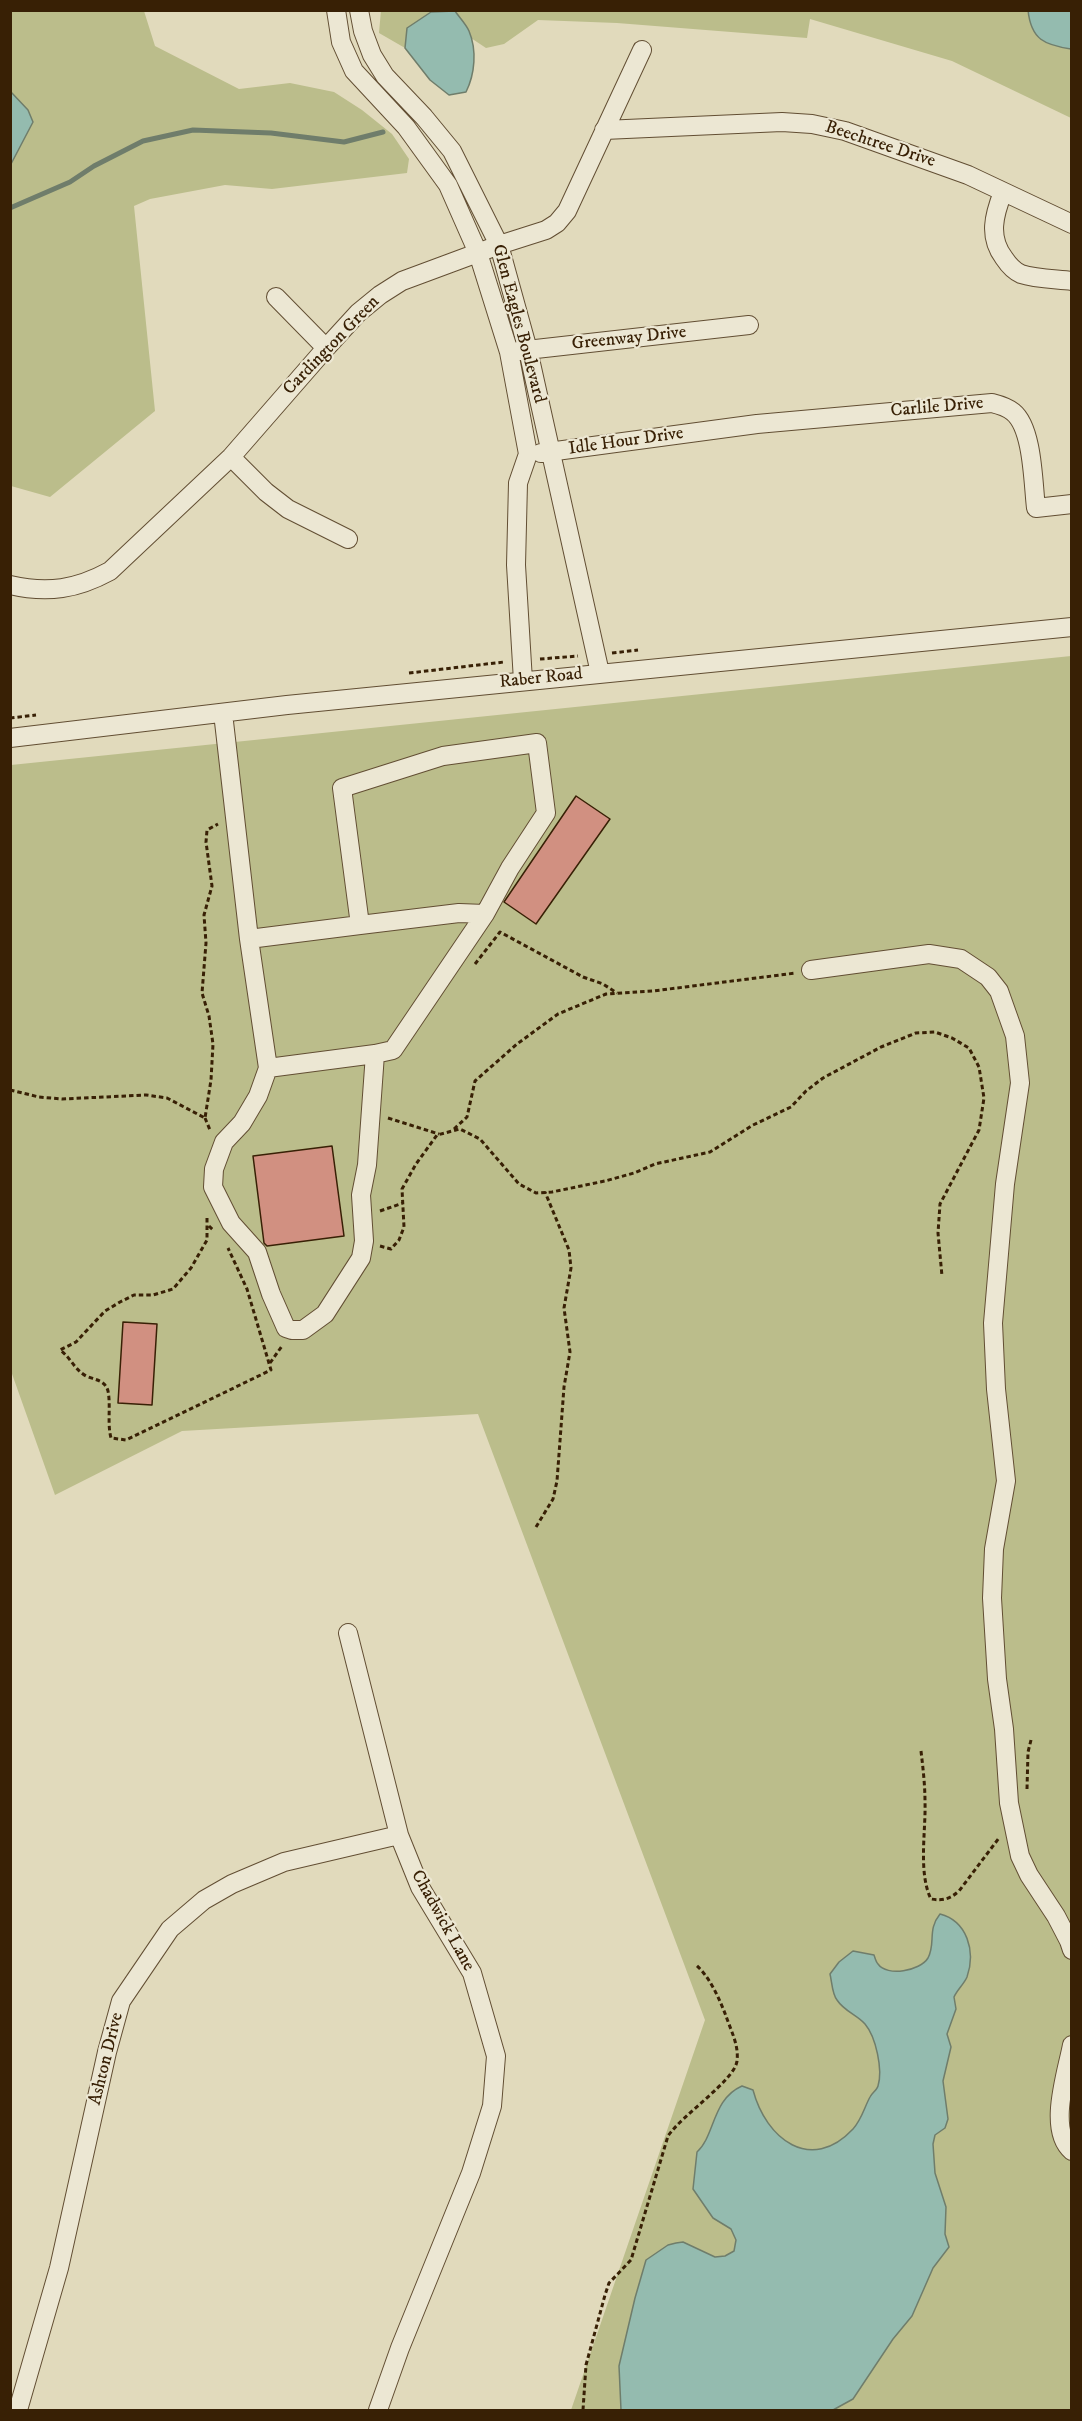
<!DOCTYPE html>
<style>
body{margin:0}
#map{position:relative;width:1082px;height:2421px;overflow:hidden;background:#e1dabc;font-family:"IM FELL DW Pica",serif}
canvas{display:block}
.frame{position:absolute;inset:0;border:12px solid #382005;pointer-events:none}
</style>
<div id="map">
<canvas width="1082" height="2421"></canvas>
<div class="frame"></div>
</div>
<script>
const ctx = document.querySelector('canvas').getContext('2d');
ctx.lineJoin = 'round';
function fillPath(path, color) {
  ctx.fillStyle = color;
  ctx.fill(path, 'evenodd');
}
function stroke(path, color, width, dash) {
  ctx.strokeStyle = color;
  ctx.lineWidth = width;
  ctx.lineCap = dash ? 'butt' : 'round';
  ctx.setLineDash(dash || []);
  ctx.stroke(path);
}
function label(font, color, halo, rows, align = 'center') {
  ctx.font = font + ' "IM FELL DW Pica",serif';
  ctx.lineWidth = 4.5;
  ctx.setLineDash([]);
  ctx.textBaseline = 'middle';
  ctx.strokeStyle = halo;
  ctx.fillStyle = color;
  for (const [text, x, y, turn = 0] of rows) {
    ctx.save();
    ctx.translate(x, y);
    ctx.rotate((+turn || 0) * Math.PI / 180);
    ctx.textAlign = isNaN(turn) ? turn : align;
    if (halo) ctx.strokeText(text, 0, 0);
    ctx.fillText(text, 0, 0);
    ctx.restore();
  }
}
fillPath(new Path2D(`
 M381,10L1071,11V118L952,61L810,19L807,38L617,23L538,20L504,44L486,48L471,38L469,31L407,28L405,48L379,33Z
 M10,11H144L155,46L239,89L290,83L334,92L362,110L392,134L409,159L407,173L272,189L225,185L150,199L134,206L155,411L50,497L11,486Z
 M1071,656V2410H571L705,2020L478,1414L182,1431L55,1495L11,1371V765Z`), '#bbbd8b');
const water = new Path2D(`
 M1028,10L1071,11V49C1045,45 1031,40 1028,10Z
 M455,11C459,17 466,24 469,31C477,50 475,74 466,92L449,95L430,80L405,48L407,28L431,12Z
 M11,92L28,110L33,122L11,164Z
 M940,1914C967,1921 976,1951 967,1977C964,1984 957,1990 954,1997L956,2009L947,2034L951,2047L943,2081L948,2119L945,2128L935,2135L933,2144L935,2173L946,2207L945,2234L949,2247L933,2268L912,2316L893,2339L853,2399L833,2410H621L619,2366L635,2298L646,2260L668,2245L676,2243L683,2242L715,2257L725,2256L734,2251L736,2240L731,2229L713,2218L693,2189L697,2152C715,2136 712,2099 742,2086L753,2090C766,2139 811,2174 853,2129C862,2119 864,2108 870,2097C872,2093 877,2090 878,2086C883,2070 876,2037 865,2024C857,2015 844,2011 837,2000C832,1994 832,1982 830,1974L839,1962L853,1951L874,1955C875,1958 876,1962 878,1964C887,1977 920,1971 928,1958C936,1943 927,1930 940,1914Z`);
fillPath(water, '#94bbaf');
stroke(water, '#6f7d6b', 1.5);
stroke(new Path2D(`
 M10,208L70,182L94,166L143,141L193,130L271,133L344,142L383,132`), '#6f7d6b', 5);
const building = new Path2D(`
 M576,796L610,819L536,924L504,902Z
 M332,1146L344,1236L267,1246L264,1243L253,1156Z
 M123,1322L157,1324L152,1405L118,1403Z`);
fillPath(building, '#d19081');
stroke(building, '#382005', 1.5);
const minor = new Path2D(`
 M336,10L341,42L354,71L406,127L448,185L478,253L509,352L528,454L518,483L516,565L523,681
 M359,10L363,31L372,55L385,76L424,117L452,151L499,245L528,350L600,673
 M604,130L782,122L812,124L845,131L968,175L1072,224
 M1003,192C994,215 988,237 1004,258C1008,264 1014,271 1021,274C1036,279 1056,279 1072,281
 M276,297L326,348
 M518,351L749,325
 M541,453L757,424L992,403C1000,405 1007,407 1013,412C1033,428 1033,483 1036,508L1072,504
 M231,457L266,492L288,509L348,539
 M10,585C48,594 77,589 110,571L231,457L326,348L358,313L380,295L402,281L499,245L546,230L557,223L567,211L642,50
 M223,713L249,939L268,1068L375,1054L393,1050L485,914L510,868L546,813L537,743L443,756L342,788L360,925L249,939
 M10,738L287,705L1072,627
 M360,925L459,913L485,914
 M811,970L929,954L961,959L988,977L999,991L1015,1036L1020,1083L1005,1184L993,1323L996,1389L1006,1481L994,1549L992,1598L997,1679L1004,1729L1009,1803L1020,1856L1029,1875L1056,1916L1069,1941L1072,1950
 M268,1068L258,1096L242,1123L224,1142L214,1169L213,1187L231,1223L257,1252L271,1294L286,1328L292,1330H303L325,1314L361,1258L364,1241L361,1195L367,1165L375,1054
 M348,1633L399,1835L420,1887L472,1973L496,2056L492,2106L471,2173L400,2348L378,2410
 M1072,2045C1067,2072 1047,2130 1072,2151
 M18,2410L59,2268L107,2052L121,2001L170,1929L204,1900L232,1884L284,1862L399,1835`);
stroke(minor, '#624e33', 20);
stroke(new Path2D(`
 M612,653L638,650
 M540,659L578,656
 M409,673L504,662
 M10,718L36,715
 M475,964L500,932L583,977L603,984L617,993
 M10,1090L39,1097L62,1099L146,1095L167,1098L205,1118L211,1080L213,1044L209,1016L202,993L206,943L204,915L212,886L206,842L207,830L218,824
 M205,1118L210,1130
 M388,1118L439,1134
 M454,1129L467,1117L475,1081L517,1044L558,1014L606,994L653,991L796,973
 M380,1211L403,1203
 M207,1218V1240L191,1268L173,1289L153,1295H134L120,1302L105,1311L76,1342L60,1350C71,1358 74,1369 86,1376C95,1380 105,1380 108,1391C111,1406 107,1423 111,1438L126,1440L271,1370L247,1289L228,1248
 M209,1226L214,1231
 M380,1246L391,1249L399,1240L404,1227L402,1189L416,1164L437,1135L460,1129L480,1139L519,1184L536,1193L552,1192L605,1181L634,1173L655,1164L710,1152L753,1125L791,1107L806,1091L823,1078L881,1047L916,1033L935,1032L952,1038L969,1048L979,1067L984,1098L979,1130L940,1204L938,1233L942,1276
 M270,1363L282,1346
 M536,1527L553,1499L557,1481L564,1387L570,1352L564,1308L571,1268L569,1250L545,1192
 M921,1751C923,1768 925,1785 925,1802C926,1830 918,1873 931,1899C943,1901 950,1899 959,1891L999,1838
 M1027,1789L1028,1752L1031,1740
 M583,2410L586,2365L605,2295L609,2283L631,2260L668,2136C682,2115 735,2080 737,2061C739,2045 731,2031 726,2016C719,1998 710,1977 695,1964`), '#382005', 3, [4.5, 3]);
stroke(minor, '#ece7d3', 18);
label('18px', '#382005', '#ece7d3', [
 ["Beechtree Drive",880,145,18],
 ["Glen Eagles Boulevard",518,324,75],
 ["Greenway Drive",629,339,-6],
 ["Cardington Green",332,346,-46],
 ["Carlile Drive",937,408,-5],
 ["Idle Hour Drive",626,442,-8],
 ["Raber Road",541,679,-6],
 ["Chadwick Lane",442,1921,61],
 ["Ashton Drive",107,2059,-76]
]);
</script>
